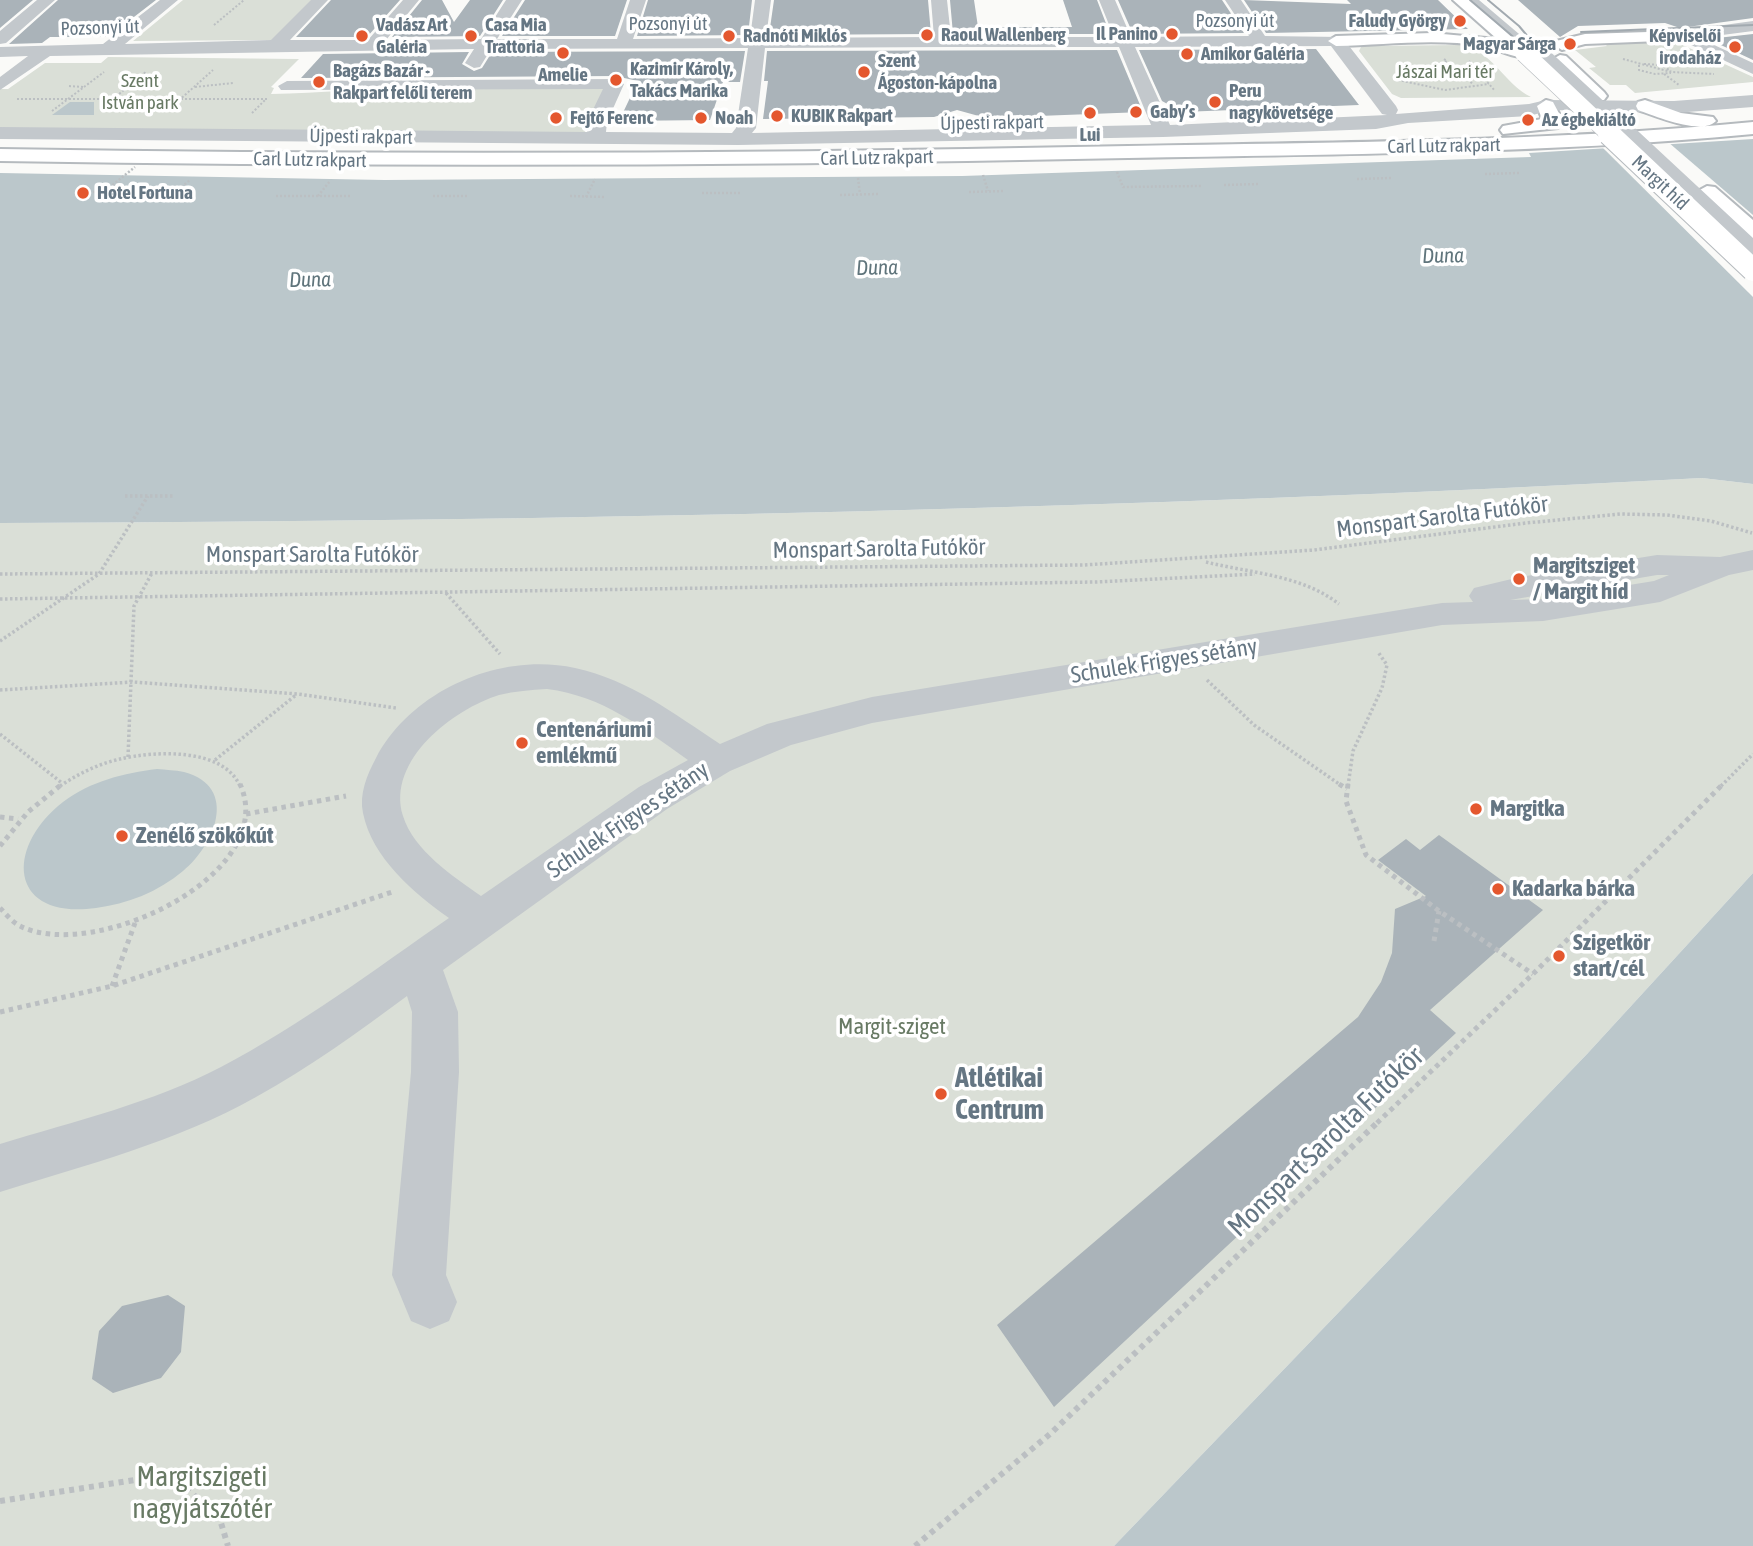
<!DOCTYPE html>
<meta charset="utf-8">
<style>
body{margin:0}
canvas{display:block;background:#fafaf8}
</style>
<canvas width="1753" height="1546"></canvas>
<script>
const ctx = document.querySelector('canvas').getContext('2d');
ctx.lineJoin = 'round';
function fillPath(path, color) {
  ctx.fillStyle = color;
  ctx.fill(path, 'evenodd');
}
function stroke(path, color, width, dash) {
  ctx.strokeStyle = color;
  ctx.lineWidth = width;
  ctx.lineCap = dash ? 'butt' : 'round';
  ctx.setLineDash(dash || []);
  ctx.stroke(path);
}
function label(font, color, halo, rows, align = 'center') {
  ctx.font = font + ' "Asap Condensed",sans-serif';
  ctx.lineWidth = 7;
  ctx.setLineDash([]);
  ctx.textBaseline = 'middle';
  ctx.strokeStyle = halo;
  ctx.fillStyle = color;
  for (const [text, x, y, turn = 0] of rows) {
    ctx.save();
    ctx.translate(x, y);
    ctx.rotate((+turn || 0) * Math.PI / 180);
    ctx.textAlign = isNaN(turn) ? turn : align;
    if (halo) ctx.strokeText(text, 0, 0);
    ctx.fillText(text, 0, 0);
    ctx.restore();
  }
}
fillPath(new Path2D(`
 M183,0H314L275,40L133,41Z
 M1674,41L1753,77V82L1635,93L1626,85H1610L1589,68L1596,67L1575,50L1607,46L1604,43Z
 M1460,45C1493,50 1503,83 1531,97L1401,98L1392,94L1359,51L1361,47L1369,46Z
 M108,57L299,59L271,87L274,88L271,94C320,93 368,88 417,88L422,92L479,88L607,89L589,128L582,134L0,130V89H8L45,63H101Z
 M1702,478L1753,484V873L1587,1054L1114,1546H0V523C568,521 1135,509 1702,478Z`), '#dadfd7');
fillPath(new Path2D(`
 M70,102H94V115H52Z
 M1753,139V484L1702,478C1135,509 568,521 0,523V173L385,180L962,176L1531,157L1529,153Z
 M157,769C166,770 175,770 184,772C240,787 214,846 183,871C158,892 127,904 96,908C9,920 4,848 63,802C91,781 124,773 157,769Z
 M1753,873V1546H1114L1587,1054Z`), '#bbc7cb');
fillPath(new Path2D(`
 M1668,142L1753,215V297L1601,146Z`), '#fafaf8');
fillPath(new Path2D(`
 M0,0H33L0,28Z
 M58,0H156L108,37H50L42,43L9,44Z
 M331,0H400L367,37H296Z
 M422,0H442L454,22L470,0H503L480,36L392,37Z
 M525,0H627L615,36H502Z
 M648,0H752L748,35L637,36Z
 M774,0H928L931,34L769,35Z
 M950,0H974L978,27H1072L1063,0H1097L1110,34H953Z
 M1118,0H1222L1244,33L1133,34Z
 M1244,0L1351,4L1347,0H1438L1468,29L1266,33Z
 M1518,0H1753V18L1680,28L1665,23L1578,26L1560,37Z
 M1753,34V60L1708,39Z
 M1316,49L1359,105L1182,112L1162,101L1139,50Z
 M1117,50L1143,112L986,118L957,110L934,117L763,119L768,81H764L767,51Z
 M745,51L740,82H723L710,120L619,121L638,81L615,76L301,78L323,54L469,52L462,64L474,71L482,68L492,52Z
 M1439,835L1543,910L1430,1010L1456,1033L1054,1407L997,1325L1358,1017L1381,982L1392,953L1395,909L1426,896L1378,860L1406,839L1420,850Z
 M168,1295L185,1306L181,1352L161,1378L113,1393L92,1379L99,1331L122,1306Z`), '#aab3b9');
const major = new Path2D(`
 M1453,0H1470L1523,47L1533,53L1530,57C1516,60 1497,49 1483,46C1435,38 1384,45 1336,46L1328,41L1336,36L1432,33L1497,39Z
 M1680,31L1686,32V40L1585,44L1562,50L1554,45L1556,41L1585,34Z
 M1560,55L1566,56L1604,92L1607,96L1604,100H1592L1554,64L1551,60Z
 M1546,100L1553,102L1562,119L1558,128L1503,134L1500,130L1503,126L1542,119L1537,106Z
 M1645,100L1681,113L1713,117L1716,121C1702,136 1655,116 1638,110L1636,106L1638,102Z
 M1753,122V134C1545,154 1336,154 1128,158C752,166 376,167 0,161V149C376,155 752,154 1128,146C1336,142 1545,142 1753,122Z
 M1707,186L1715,187L1753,220V239L1745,237L1699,197L1696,192Z`);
stroke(major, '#b5babe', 4);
stroke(new Path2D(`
 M214,25L244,0
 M1444,59L1447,61L1440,65L1441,68L1461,74L1473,84
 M1623,59L1671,72L1714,74
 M1469,61L1495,91
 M1644,64L1661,65L1671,71
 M1639,65V70L1655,74L1671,73
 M1462,73L1494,67
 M1664,74L1679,85
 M1398,80L1445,90L1489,84
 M69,86L83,87
 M195,87L233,83
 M17,99H267
 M113,99L147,71
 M52,111L104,72
 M167,111L213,70
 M252,113L266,99`), '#bbbfc2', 2, [2, 2]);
stroke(new Path2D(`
 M1117,172L1123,187L1201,186
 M1485,174L1519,173
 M983,175L988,191
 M858,178L860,194
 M1357,179L1391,178
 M1224,185L1259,184
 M77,192H132
 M969,192L1005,191
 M702,193H740
 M840,195L878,194
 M276,196H352
 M318,196L330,181
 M433,196H467
 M570,196L605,197
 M169,197L190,180
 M586,197L595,179`), '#bbbfc2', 2.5, [2, 2]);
stroke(new Path2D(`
 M125,496H174
 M1206,562C1250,573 1302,575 1339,604
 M0,574L1084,565L1314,550L1526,523L1621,514L1667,515L1711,521L1752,533
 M446,593L500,654
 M0,599L1095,582L1255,574
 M0,641L99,574L148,496
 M1207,680L1254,725L1342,786
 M0,690L133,682L298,694L396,708
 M0,734L62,783
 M128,757L134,606L152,573
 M215,760L296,695
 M60,786C78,774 98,764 120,759C154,751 223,747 240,786
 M1348,786L1353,751L1382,688L1387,665L1378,652
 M1721,786L1753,754`), '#bbbfc2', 3.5, [2.5, 2.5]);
stroke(new Path2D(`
 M1339,784L1347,789
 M1348,784L1346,801L1366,855L1439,911L1533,974
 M246,814L346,796
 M0,817L18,819
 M0,846L28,812L62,784
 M0,908C6,914 12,922 20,926C93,963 281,875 240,784
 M1434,941L1439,911
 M112,986L135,923
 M0,1012L112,986L392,892
 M1377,1123L1533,974L1723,784`), '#bbbfc2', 5, [4.5, 4.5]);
stroke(new Path2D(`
 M0,1501L154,1477L188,1489L221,1523L228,1546
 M915,1546L1050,1434L1379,1121`), '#bbbfc2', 6, [5, 5]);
fillPath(new Path2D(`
 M37,0H55L6,43L0,44V31Z
 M160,0H178L125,44L271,40L311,0H328L290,40H368L403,0H419L386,40L481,39L506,0H522L497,39H617L630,0H646L633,39L750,38L755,0H771L766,38L934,37L931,0H947L951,37H1114L1099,0H1115L1131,37L1249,36L1225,0H1241L1265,36L1342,37L1396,106L1398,110L1396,114L1529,104L1546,100L1674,101L1753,95V107L1674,113L1551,110L1529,116L1408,123L1376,129L1163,137L738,145L0,139V127L587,132V122L603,89L281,90L278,86L287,81L615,79L624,84L607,122L606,132L732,133L736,128L748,48L491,49L480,67L474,68L465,63L474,49L50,56L0,90V77L28,56L0,57V47L103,44ZM1331,46L1382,114L1387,115L1170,125L1135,47ZM949,47H1119L1151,125L752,133L756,128L765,48Z
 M1462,0H1479L1532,45L1530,49H1518Z
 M1753,21V31L1699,38L1753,63V74L1672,36L1680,31Z
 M1753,550V570L1729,575L1660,602L1543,621L1442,625L872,723L791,745L730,771L667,809L443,970L458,1012L459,1072L446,1275L457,1302L449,1321L430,1329L411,1321L392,1275L411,1072L412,1012L407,996C358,1032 309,1068 256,1097C176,1142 86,1165 0,1192V1144C75,1121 152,1103 221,1067C301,1025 374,970 449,918C414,893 372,858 363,813C359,794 367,775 376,758C412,690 500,652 575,668C631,680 674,714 720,744L767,724L872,697L1442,603L1473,602L1469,596L1474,588L1520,577L1657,555L1720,557ZM1657,575H1669L1654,581L1543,599L1510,600ZM547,689C603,696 643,728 688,760L639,787L481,896C453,876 414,851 403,816C386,760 454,709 499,695C515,691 531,690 547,689Z`), '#c3c8cc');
fillPath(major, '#fff');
stroke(new Path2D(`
 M1470,0L1544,63L1753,260
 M1488,0L1519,26L1540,51
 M1581,32L1753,25`), '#a2aab0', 2);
const majorBridgeFar1 = new Path2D(`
 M1524,53L1611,135`);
const majorBridge = new Path2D(`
 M1609,134L1753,270`);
stroke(majorBridgeFar1, '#b5babe', 19, []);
stroke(majorBridge, '#b5babe', 24, []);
stroke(new Path2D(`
 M1481,46L1501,51`), '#bbbfc2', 2, [2, 2]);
stroke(new Path2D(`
 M100,195L135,167`), '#bbbfc2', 2.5, [2, 2]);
stroke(new Path2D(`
 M1524,45L1546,60L1627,135`), '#c3c8cc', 18);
stroke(new Path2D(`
 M1625,134L1753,253`), '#c3c8cc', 22);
stroke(majorBridgeFar1, '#fff', 18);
stroke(majorBridge, '#fff', 22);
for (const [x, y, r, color] of [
 [1460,21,7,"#e4572e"],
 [1172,34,7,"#e4572e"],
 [927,35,7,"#e4572e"],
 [362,36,7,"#e4572e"],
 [471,36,7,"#e4572e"],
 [729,36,7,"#e4572e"],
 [1570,44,7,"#e4572e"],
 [1735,47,7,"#e4572e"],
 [563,53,7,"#e4572e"],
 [1187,54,7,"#e4572e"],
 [864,72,7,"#e4572e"],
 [616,80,7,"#e4572e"],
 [319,82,7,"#e4572e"],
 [1215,102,7,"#e4572e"],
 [1136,112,7,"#e4572e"],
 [1090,113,7,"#e4572e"],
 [777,116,7,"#e4572e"],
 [556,118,7,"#e4572e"],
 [701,118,7,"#e4572e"],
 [1528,120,7,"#e4572e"],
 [83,193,7,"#e4572e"],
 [1519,579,7,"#e4572e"],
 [522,743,7,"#e4572e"],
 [1476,809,7,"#e4572e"],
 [122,836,7,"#e4572e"],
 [1498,889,7,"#e4572e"],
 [1559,956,7,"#e4572e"],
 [941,1094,7,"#e4572e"]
]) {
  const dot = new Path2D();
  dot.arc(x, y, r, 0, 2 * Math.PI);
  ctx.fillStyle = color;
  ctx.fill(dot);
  stroke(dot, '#fff', 2.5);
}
label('19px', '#657683', '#fff', [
 ["Pozsonyi út",1235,21],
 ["Pozsonyi út",668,24],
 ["Pozsonyi út",100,28,-2],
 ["Újpesti rakpart",992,123,-1],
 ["Újpesti rakpart",361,137,1],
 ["Carl Lutz rakpart",1444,146,-1],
 ["Carl Lutz rakpart",877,158,-1],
 ["Carl Lutz rakpart",310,160,1],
 ["Margit híd",1660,183,43]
]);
label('bold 19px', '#657683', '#fff', [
 ["Faludy György",1446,21,"right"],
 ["Vadász Art",376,25],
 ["Galéria",376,47],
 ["Casa Mia",485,25],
 ["Trattoria",485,47],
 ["Il Panino",1158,34,"right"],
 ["Raoul Wallenberg",941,35],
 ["Radnóti Miklós",743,36],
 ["Képviselői",1721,36,"right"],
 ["irodaház",1721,58,"right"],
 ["Magyar Sárga",1556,44,"right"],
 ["Amikor Galéria",1201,54],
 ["Szent",878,61],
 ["Ágoston-kápolna",878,83],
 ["Kazimir Károly,",630,69],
 ["Takács Marika",630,91],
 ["Bagázs Bazár -",333,71],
 ["Rakpart felőli terem",333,93],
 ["Amelie",563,75,"center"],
 ["Peru",1229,91],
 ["nagykövetsége",1229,113],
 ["Gaby’s",1150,112],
 ["KUBIK Rakpart",791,116],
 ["Fejtő Ferenc",570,118],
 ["Noah",715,118],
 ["Az égbekiáltó",1542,120],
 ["Lui",1090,135,"center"],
 ["Hotel Fortuna",97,193]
], 'left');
label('19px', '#687a64', '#fff', [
 ["Jászai Mari tér",1445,72],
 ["Szent",140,81],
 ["István park",140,103]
]);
label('italic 21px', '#60757c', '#fff', [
 ["Duna",1443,256,-1],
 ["Duna",877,268,-1],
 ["Duna",310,280,-1]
]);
label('23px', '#657683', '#fff', [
 ["Monspart Sarolta Futókör",1442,517,-7],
 ["Monspart Sarolta Futókör",879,549,-1],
 ["Monspart Sarolta Futókör",312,555],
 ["Schulek Frigyes sétány",1164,661,-9],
 ["Schulek Frigyes sétány",628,820,-34]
]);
label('bold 23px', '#657683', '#fff', [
 ["Margitsziget",1533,566],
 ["/ Margit híd",1533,592],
 ["Centenáriumi",536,730],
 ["emlékmű",536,756],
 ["Margitka",1490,809],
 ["Zenélő szökőkút",136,836],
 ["Kadarka bárka",1512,889],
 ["Szigetkör",1573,943],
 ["start/cél",1573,969]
], 'left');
label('23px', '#687a64', '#fff', [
 ["Margit-sziget",892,1027]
]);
label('bold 28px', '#657683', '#fff', [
 ["Atlétikai",955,1078],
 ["Centrum",955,1110]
], 'left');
label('28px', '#657683', '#fff', [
 ["Monspart Sarolta Futókör",1326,1142,-44]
]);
label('28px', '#687a64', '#fff', [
 ["Margitszigeti",202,1477],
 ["nagyjátszótér",202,1509]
]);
</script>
